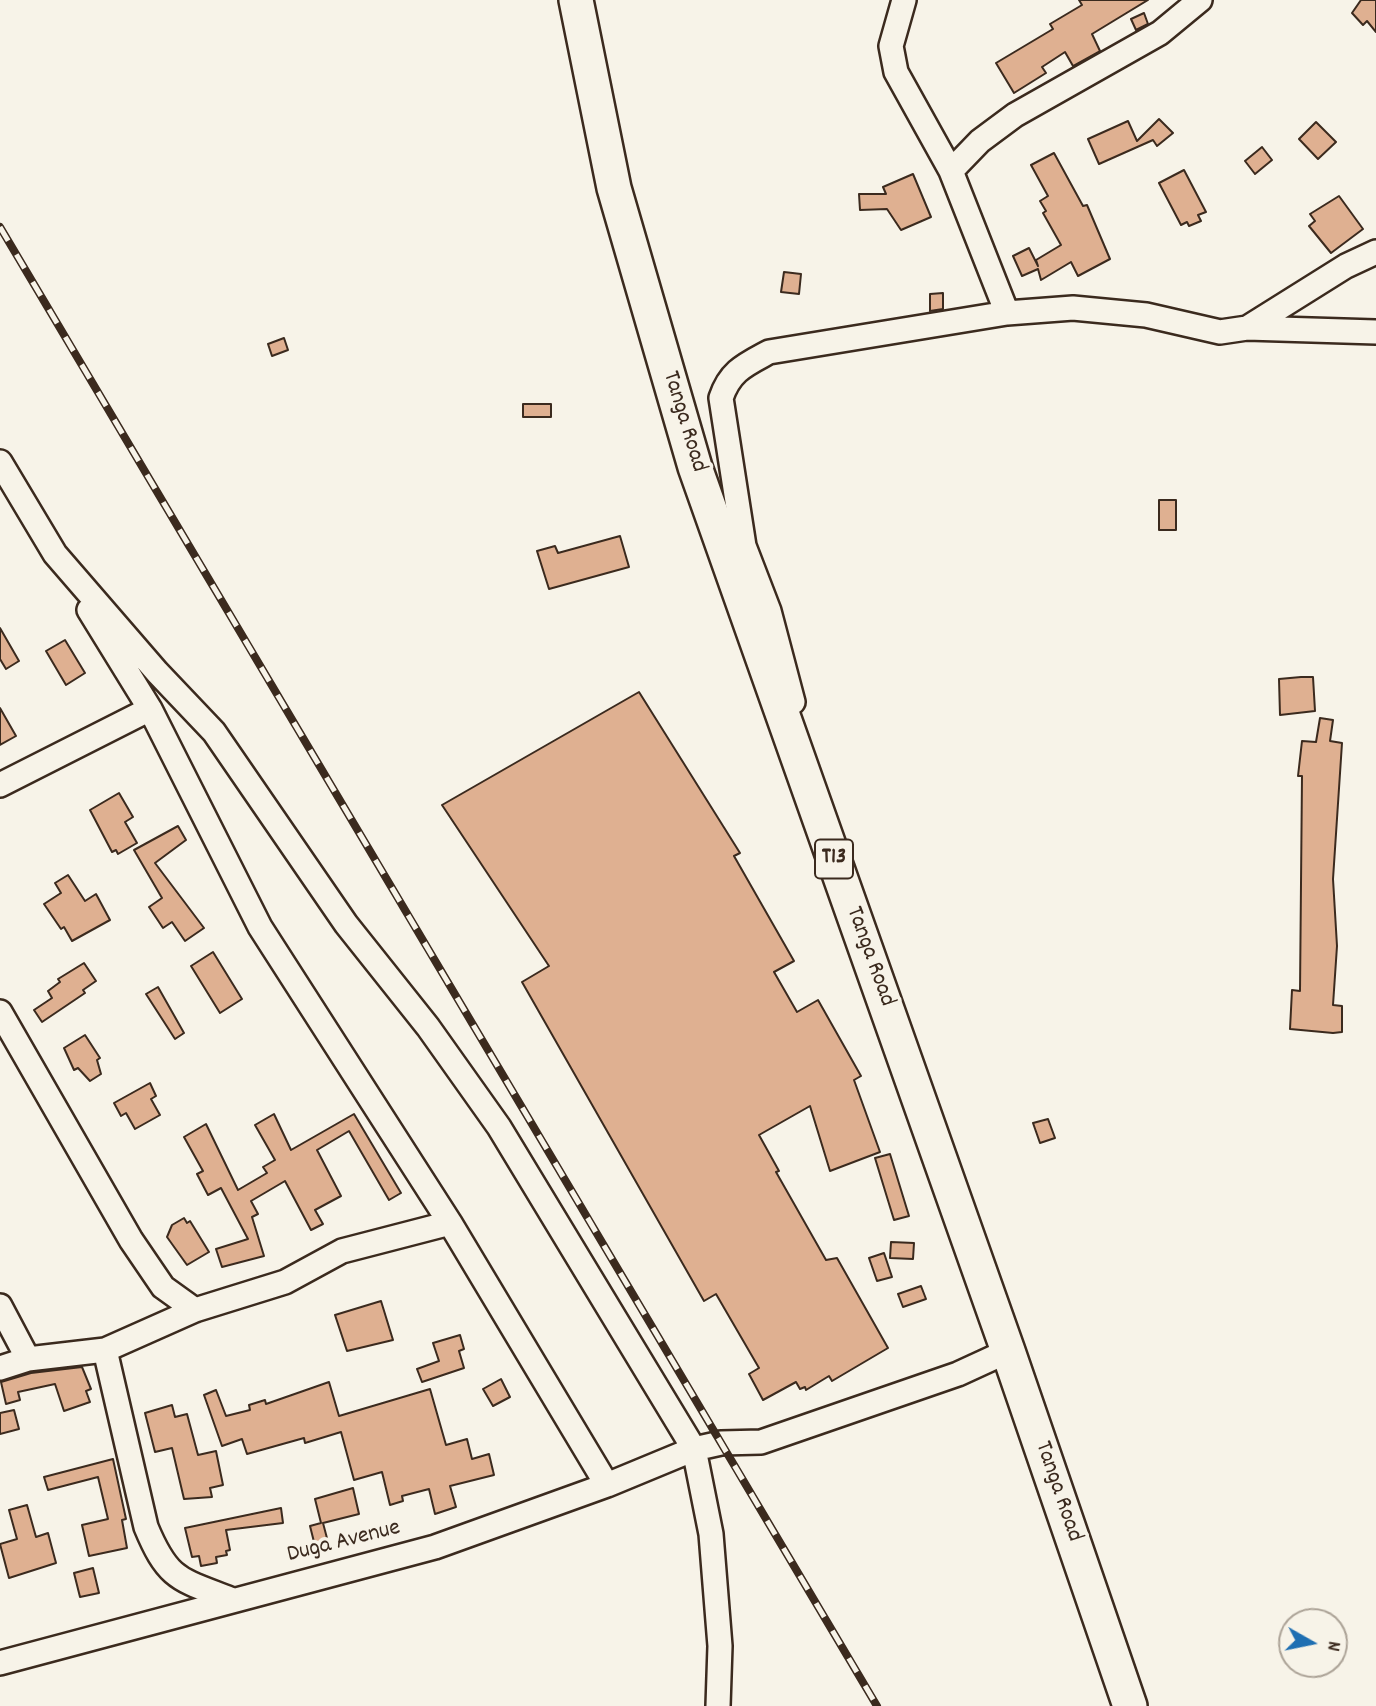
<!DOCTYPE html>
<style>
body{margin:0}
#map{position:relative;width:1376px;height:1706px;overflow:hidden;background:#f7f3e8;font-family:Dekko,sans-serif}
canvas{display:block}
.north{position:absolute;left:1278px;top:1608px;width:70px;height:70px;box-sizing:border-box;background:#f7f3e8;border:2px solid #aca397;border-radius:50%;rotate:99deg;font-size:19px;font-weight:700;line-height:28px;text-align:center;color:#3b2a1e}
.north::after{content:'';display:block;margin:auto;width:24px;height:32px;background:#1f6fb2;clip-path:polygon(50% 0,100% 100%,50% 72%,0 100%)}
</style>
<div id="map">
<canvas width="1376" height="1706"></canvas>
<div class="north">N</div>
</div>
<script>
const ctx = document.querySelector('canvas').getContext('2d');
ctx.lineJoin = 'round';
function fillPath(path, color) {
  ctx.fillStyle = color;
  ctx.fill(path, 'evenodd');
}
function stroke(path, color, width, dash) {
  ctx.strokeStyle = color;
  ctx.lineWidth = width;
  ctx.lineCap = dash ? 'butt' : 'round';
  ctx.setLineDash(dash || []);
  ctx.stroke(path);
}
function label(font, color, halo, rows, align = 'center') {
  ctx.font = font + ' Dekko,sans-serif';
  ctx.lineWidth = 7;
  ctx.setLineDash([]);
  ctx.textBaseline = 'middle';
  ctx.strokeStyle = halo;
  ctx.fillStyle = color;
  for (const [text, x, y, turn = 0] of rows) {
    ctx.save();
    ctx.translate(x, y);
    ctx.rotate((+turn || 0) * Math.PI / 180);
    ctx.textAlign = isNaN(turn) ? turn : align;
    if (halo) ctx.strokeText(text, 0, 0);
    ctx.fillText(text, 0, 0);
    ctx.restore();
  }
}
const building = new Path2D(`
 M1079,0H1148L1092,34L1100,51L1073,66L1065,52L1042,67L1046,73L1014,93L996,63L1053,29L1050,24L1082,5Z
 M1361,0H1376V32L1367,21L1363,25L1352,13Z
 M1144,13L1148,24L1136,30L1131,19Z
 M1159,119L1173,133L1157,146L1153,140L1099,164L1088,139L1128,121L1137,141Z
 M1316,122L1336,142L1318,159L1299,139Z
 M1262,147L1272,160L1255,174L1245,161Z
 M1054,153L1083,206L1087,205L1110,259L1078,276L1071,262L1041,280L1038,269L1022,276L1013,256L1029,248L1038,266L1036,260L1061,245L1043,213L1046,211L1040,201L1048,196L1031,165Z
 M1184,170L1206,212L1198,215L1201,221L1189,226L1187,222L1181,225L1159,183Z
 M913,174L931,217L901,230L887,209L860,210L859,194H886L883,187Z
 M1339,196L1363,229L1331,253L1309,226L1315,221L1310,214Z
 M784,272L801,274L799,294L781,292Z
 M943,293V309L930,311V294Z
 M284,338L288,350L272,356L268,344Z
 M523,404H551V417H523Z
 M1159,500H1176V530H1159Z
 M620,536L629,567L549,589L537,551L555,546L558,553Z
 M0,628L19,661L6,669L0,659Z
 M65,640L85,673L66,685L46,651Z
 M1301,677H1313L1315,711L1280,715L1279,679Z
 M639,692L740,853L734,856L794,961L774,972L797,1012L818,1000L861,1076L854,1080L880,1152L830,1171L810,1106L759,1135L779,1171L776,1172L826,1260L837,1258L888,1348L832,1381L829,1376L806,1390L805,1387L800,1389L796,1382L763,1400L749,1374L759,1368L716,1294L704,1301L522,982L549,966L442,805Z
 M0,708L16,736L0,745Z
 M1320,718L1333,720L1330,741L1342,743L1333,879L1337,946L1333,1005L1342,1006V1032L1333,1033L1290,1029L1292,990L1300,991L1302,776H1298L1302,741L1316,742Z
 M119,793L133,817L125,822L137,843L118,854L116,850L112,852L90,810Z
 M178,826L186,840L155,863L204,928L185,941L172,922L163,928L149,907L162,898L134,850Z
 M68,875L85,901L96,894L110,920L72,941L64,927L61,929L44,904L61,893L55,883Z
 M213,952L242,999L220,1013L191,966Z
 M84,963L96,981L83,990L85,993L42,1022L34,1010L52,998L48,991L60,982L58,979Z
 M158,987L184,1033L175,1039L146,994Z
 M85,1035L100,1058L97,1060L101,1074L90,1081L78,1068L74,1070L64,1048Z
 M150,1083L156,1096L151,1099L160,1115L135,1129L126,1113L121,1116L114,1103Z
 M274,1114L291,1150L354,1114L401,1193L389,1200L349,1131L317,1150L341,1196L315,1210L323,1224L311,1230L285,1181L251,1201L258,1214L252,1217L264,1256L222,1267L216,1249L248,1239L221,1188L208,1195L197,1174L203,1171L184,1137L206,1124L238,1190L267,1173L263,1167L275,1160L255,1125Z
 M1048,1119L1055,1138L1040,1143L1033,1123Z
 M890,1154L909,1216L894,1220L875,1158Z
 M184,1218L187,1223L190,1221L209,1252L187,1265L167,1237L172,1225Z
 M891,1242L914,1243L913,1259L890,1258Z
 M884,1253L892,1277L877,1281L869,1258Z
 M921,1286L926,1299L903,1307L898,1294Z
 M381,1301L393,1340L347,1351L335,1315Z
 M460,1335L464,1349L459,1351L464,1368L422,1382L417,1369L439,1361L433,1343Z
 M82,1367L91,1389L86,1391L90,1402L64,1411L55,1384L18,1392L20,1400L6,1404L1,1382L31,1373Z
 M501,1379L510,1397L493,1406L483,1389Z
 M329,1382L339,1416L430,1389L446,1445L467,1439L472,1459L489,1454L494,1475L450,1486L456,1507L435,1514L429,1489L402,1496L403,1501L390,1505L382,1472L354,1480L341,1432L305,1443L304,1438L247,1454L242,1439L222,1446L204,1395L216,1390L226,1416L250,1410L249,1405L265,1400L266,1404Z
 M172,1405L175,1417L187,1414L198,1455L216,1451L223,1485L210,1488L212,1497L184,1499L172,1448L155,1452L145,1413Z
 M14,1410L19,1429L0,1434V1413Z
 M113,1459L126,1519L122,1520L127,1548L89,1556L82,1525L108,1519L98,1477L48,1490L44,1477Z
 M353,1488L359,1514L323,1523L328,1542L315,1546L310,1526L321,1523L315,1499Z
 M27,1505L36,1537L48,1533L56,1563L9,1578L0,1544L17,1539L9,1510Z
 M281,1508L283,1523L226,1530L230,1550L226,1551L227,1555L216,1557L217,1563L201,1566L199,1556L192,1557L185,1528Z
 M93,1568L99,1593L80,1597L74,1573Z`);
fillPath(building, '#dfb091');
stroke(building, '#3b2a1e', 2);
const minor = new Path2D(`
 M904,0L891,46L896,72L951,171L1007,313
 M951,171L980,141L1015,115L1160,33L1200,0
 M1247,328L1346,266L1376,252
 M0,462L55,554L157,672L214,732L346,924L428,1027L499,1127L694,1449L711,1534L720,1646L718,1706
 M89,610L150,709L260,927L450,1223L607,1485
 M793,702L769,611L744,546L721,398C730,371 745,365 769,352L1007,313L1073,308L1146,315L1220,332L1247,328L1376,332
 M0,785L150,709
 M0,1012L131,1240L163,1287L195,1310
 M0,1306L28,1359
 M105,1350L146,1527C168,1580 179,1579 230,1599
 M0,1368L28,1359L105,1350L195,1310L285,1282L342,1251L450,1223
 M0,1663L435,1547L607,1485L694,1449L721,1443L761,1442L958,1374L1008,1351`);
const highway = new Path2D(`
 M576,0L614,188L695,467L1008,1351L1130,1706`);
stroke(minor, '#3b2a1e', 28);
stroke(highway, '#3b2a1e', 38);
stroke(minor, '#f7f3e8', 23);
stroke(highway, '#f7f3e8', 33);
const rail = new Path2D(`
 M0,227L877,1706`);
stroke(rail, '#3b2a1e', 8);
stroke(rail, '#f7f3e8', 5, [16]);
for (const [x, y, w] of [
 [834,859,38]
]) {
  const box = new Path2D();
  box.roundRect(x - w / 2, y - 19.5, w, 39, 5);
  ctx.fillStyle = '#f7f3e8';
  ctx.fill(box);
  stroke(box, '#3b2a1e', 2);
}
label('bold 23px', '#3b2a1e', null, [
 ["T13",834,859]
]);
label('24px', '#3b2a1e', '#f7f3e8', [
 ["Tanga Road",683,422,73],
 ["Tanga Road",869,957,70],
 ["Tanga Road",1057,1492,71],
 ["Duga Avenue",344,1543,-14]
]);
</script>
